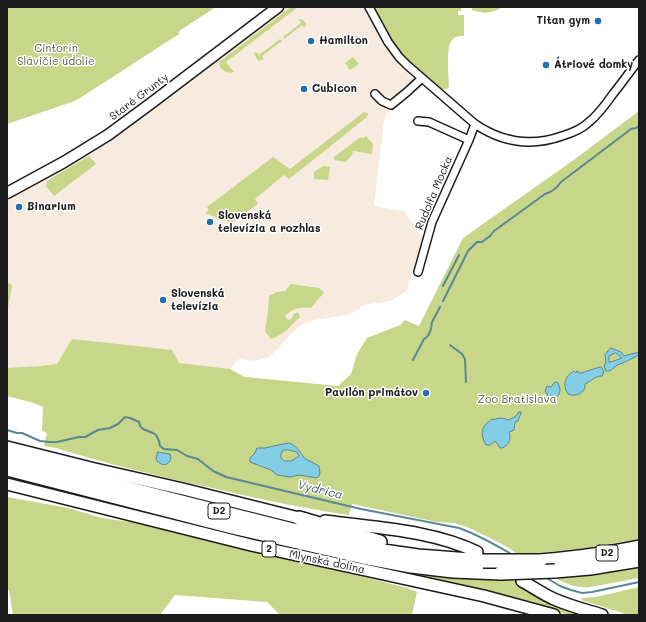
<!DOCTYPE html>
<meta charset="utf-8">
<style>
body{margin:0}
#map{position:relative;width:646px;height:622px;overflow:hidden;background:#fff;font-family:Mali,sans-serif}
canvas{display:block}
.frame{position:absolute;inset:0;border:8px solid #1c1c1c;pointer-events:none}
</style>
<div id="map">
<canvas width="646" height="622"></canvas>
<div class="frame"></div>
</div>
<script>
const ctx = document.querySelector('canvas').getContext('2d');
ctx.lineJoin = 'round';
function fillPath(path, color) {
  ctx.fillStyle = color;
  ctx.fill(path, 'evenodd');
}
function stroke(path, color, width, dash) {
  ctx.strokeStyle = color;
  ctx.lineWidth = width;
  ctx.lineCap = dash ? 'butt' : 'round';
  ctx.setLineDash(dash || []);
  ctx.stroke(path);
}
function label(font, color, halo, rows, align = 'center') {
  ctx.font = font + ' Mali,sans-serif';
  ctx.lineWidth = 3;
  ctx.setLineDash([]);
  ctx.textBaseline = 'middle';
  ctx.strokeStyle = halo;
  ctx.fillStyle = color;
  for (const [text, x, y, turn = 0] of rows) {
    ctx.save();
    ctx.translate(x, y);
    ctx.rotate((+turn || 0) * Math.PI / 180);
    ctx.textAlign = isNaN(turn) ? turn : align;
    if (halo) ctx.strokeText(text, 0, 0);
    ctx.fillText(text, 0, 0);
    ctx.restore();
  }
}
fillPath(new Path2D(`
 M286,7H365L368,10L394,56L424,85L392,109L387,113L384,120L374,206L404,211L420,234L424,237L411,277L406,291L399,296L391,301L363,305L355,312L347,315L314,320L303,324L293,332L276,351L267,358L259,360L252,361L239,359L230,369L7,373V200L40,179L112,138Z`), '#f7ebdf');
fillPath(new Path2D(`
 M7,7H216L179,31V34L80,98L72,102L7,124Z
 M291,7H298L226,62L234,72C226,74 220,70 219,62Z
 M373,7H461V11H458V15H464V36C460,36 456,36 453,39C445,45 449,77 449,88L442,90L413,66L395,47L383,23Z
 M472,7H502C493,14 483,14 472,10Z
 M299,19L303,20L306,24L305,28L302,25L284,39L283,37L301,23Z
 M280,39L282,41L262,56L264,59L259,61L257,59L254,54L256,52L259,55Z
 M353,57L359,64L350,70L345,63Z
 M639,111V539L586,548L530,554L516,553L511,549L490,538L467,527L454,523L437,522L352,504L349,515C300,508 251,497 203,486C153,475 105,463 56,448L44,446L47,433L42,431L43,407L34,403L7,396V368L41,366L57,364L72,339L172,350L179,363L230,369L245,377L338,386L351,374L357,354L367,338L400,325L405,320L419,326L463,238L575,159Z
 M364,112L368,113L367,117L289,179L284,175L255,199L258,204L231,223L205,213L209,210L207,207L273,157L290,169Z
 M366,136L373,144L372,154L353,151L352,155L346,162L334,160V157L359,138L362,137L363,138Z
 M89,156L96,164L54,196L46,186L47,181Z
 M323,166L330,167L328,180L314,179V172Z
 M7,283L11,284L12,286L7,313Z
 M291,284L319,288L324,292C320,298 315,302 311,308C299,306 295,309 285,315L287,319L290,320L294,314L298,312L300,317C291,326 283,335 271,339L265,331L268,312L269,296L277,292L285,291Z
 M7,497L68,508L102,518L152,525L408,588L417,592L412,615H280L267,602L175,595L160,615H13L9,591L7,588Z
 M373,566L446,577L513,580L528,590L584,615H571L475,589Z
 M639,567V578L590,587C577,588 567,585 556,578L603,572Z
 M639,587V615L633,614L632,615H629L581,600L582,598L596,597Z`), '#c8d689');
const water = new Path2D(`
 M611,348L621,352L624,356L639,352V355L623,363L617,365L610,371H606L604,366L606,362L605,355ZM616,353L622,358L611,362H609V356L613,354Z
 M601,367L602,368L604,372L602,376C594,376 592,381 585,384V388C582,394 574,397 568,394C562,385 565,376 574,371L576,373L577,371L580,373Z
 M557,382C562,388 561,396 553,399L549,397L545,391L547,386L551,387L554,383Z
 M519,412H521V413L518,421L515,422L514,430L509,432C512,439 508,448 500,448L495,441L490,445H486C479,433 482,426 492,419L493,420C500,417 503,418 509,420L516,416Z
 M289,443C295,445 301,452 304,458L319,466L320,473L319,476L317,478L299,475L290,477L277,475L271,470L250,462V458L255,453L257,448H264ZM284,450H289L297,452L299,456L291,461H284L281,458V454Z
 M158,452L170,454L171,458C170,460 170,462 168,463C165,467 158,463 156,460Z`);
fillPath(water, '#84cee5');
stroke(water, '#5a8795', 1);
stroke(new Path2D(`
 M443,286L459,255
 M443,301L468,251L477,242H482L490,236L494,231L545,194C552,192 557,188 561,182L631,129L636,128L639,126
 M450,345L462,354L465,359L466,382
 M413,360L424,339L428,336L431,329L432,322L440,307
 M7,430L17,433H22L40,441L49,442H57L79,437H85L98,430L110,428L118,424L125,417L130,418L139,422L140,426L143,429L153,433L156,435L159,441L160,446L164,449L177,450L187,456L198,459L213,471L226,477L361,509L459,528C478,535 496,545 513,555
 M545,577L560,586L571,590L582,593L592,592L639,582`), '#5a8795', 2);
const street = new Path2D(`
 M369,7L388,42L399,57L407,65L475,124C503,143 531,147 562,136C572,133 582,129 589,122C599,114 606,104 613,94C622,83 630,71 639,60
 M375,94L382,101L391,105L407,92L422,78
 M418,121L429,122L469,140
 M418,272L432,222L469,140L475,124`);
const secondary = new Path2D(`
 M7,193L64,162L108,135L150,104L278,7`);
const primary = new Path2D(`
 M7,447L95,469L183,489L299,518L306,519
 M7,484L251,545L484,596L554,615
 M325,521C375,528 432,530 477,552
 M522,581C533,587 543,594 554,599C570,606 586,610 602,615`);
const highway = new Path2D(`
 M7,458L341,542L383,551L418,556L483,561
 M7,469L232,527L363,557L411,566L453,571L501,573
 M299,518L380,542
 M540,561C573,558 606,554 639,547
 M555,571L590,568L639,560`);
stroke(street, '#1c1c1c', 10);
stroke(secondary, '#1c1c1c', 13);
stroke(primary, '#1c1c1c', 14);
stroke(highway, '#1c1c1c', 16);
stroke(street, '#fff', 7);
stroke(secondary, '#fff', 10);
stroke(primary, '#fff', 11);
stroke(highway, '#fff', 13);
const highwayBridge = new Path2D(`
 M483,561H540
 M501,573L555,571`);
stroke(highwayBridge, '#1c1c1c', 16, []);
stroke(highwayBridge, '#fff', 13);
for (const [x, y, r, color] of [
 [598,21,4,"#1f6fb2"],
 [311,41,4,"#1f6fb2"],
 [546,65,4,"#1f6fb2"],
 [304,89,4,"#1f6fb2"],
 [19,207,4,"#1f6fb2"],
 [210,222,4,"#1f6fb2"],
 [163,300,4,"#1f6fb2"],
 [426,393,4,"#1f6fb2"]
]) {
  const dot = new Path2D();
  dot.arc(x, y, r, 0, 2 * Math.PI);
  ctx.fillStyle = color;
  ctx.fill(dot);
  stroke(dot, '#fff', 1.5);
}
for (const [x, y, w] of [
 [219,511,22],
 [269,549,14],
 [607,553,22]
]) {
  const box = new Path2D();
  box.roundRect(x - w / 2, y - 8, w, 16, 3);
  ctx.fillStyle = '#fff';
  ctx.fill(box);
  stroke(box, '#1c1c1c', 1);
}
label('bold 10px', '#1c1c1c', null, [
 ["D2",219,511],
 ["2",269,549],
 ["D2",607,553]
]);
label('bold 11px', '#1c1c1c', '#fff', [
 ["Titan gym",590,21,"right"],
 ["Hamilton",319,41],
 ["Átriové domky",554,65],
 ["Cubicon",312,89],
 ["Binarium",27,207],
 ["Slovenská",218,216],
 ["televízia a rozhlas",218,229],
 ["Slovenská",171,294],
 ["televízia",171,307],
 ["Pavilón primátov",418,393,"right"]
], 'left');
label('11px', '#585d42', '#fff', [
 ["Cintorín",56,49],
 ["Slávičie údolie",56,62],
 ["Zoo Bratislava",517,400]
]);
label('11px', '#1c1c1c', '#fff', [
 ["Staré Grunty",139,97,-37],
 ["Rudolfa Mocka",434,193,-67],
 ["Mlynská dolina",327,562,12]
]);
label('italic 12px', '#405a62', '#fff', [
 ["Vydrica",320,490,14]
]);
</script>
